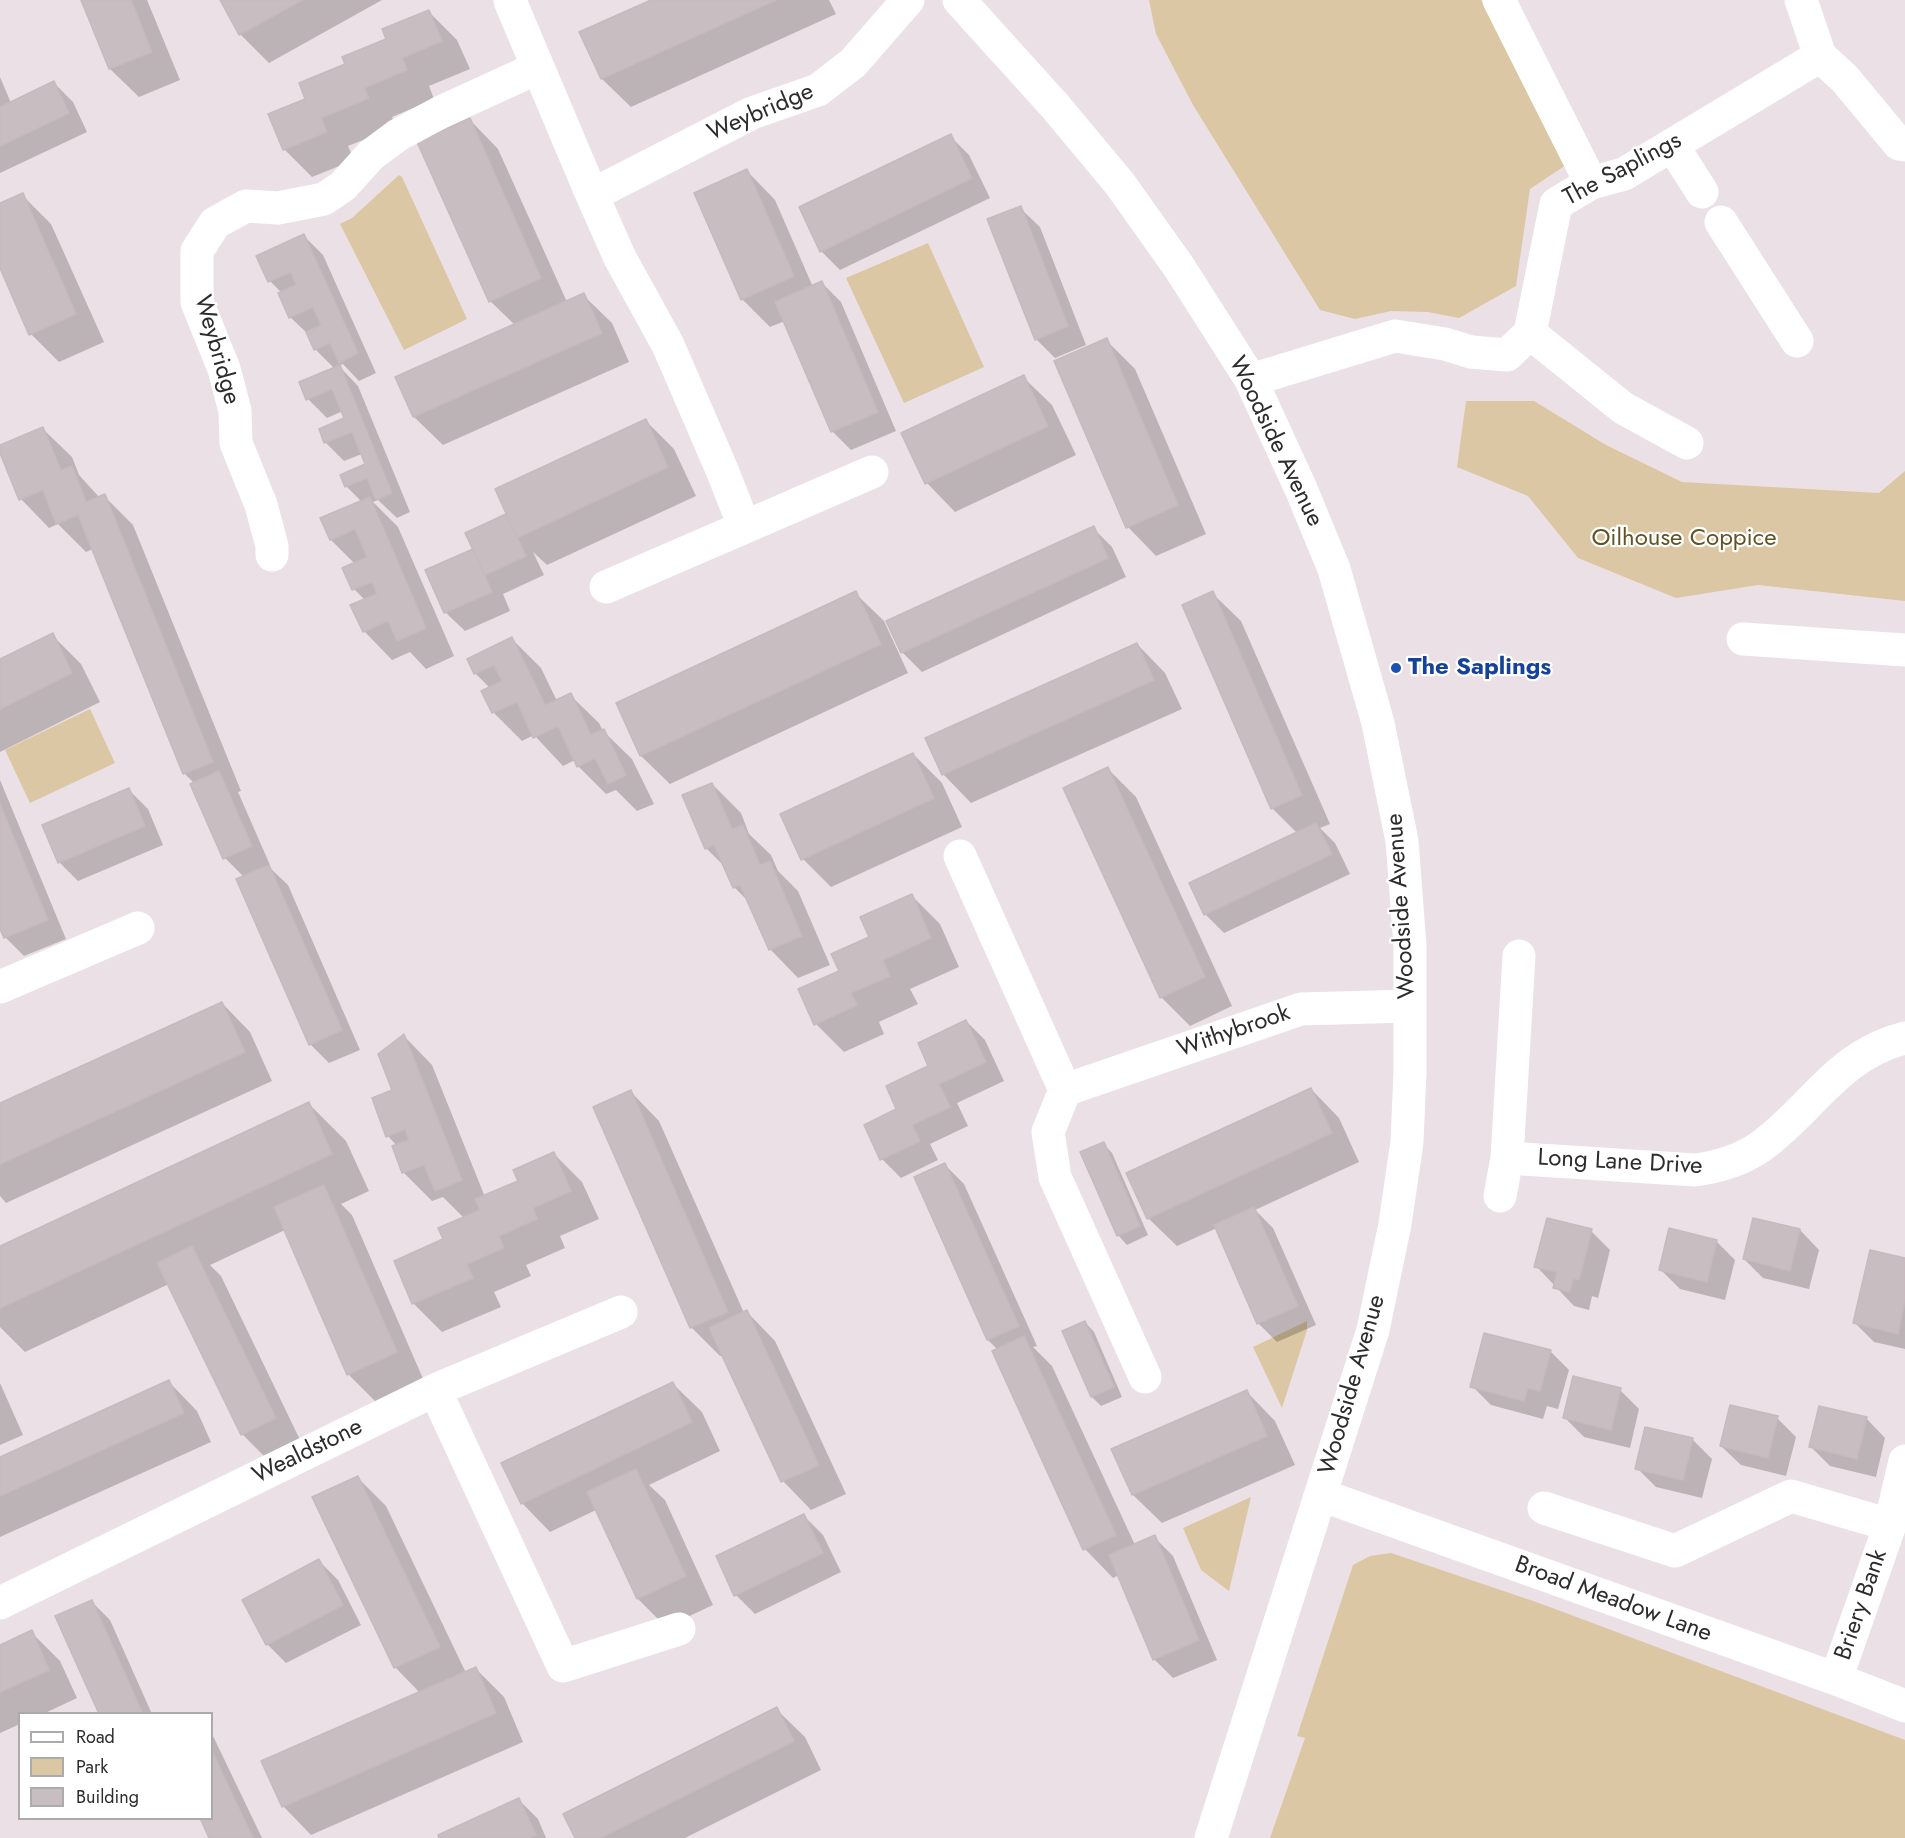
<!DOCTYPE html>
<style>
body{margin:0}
#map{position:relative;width:1905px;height:1838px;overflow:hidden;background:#ebe0e5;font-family:Jost,sans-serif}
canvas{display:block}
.legend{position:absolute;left:18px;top:1712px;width:195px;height:108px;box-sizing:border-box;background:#fff;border:2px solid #ababab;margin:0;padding:8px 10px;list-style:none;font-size:18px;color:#2c2c2c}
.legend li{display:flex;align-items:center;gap:12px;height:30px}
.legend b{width:30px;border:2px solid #ababab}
</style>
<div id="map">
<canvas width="1905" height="1838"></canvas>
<ul class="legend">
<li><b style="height:8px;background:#fff"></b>Road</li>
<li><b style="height:16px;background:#dbc7a3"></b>Park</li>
<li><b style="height:16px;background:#c8bec2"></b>Building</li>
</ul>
</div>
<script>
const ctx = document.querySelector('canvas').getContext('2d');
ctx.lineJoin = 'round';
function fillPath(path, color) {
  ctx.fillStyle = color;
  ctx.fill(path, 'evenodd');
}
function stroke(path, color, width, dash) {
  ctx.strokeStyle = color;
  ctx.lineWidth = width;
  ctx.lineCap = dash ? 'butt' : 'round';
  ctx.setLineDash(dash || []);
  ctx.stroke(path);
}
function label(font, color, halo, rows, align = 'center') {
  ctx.font = font + ' Jost,sans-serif';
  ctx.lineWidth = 4.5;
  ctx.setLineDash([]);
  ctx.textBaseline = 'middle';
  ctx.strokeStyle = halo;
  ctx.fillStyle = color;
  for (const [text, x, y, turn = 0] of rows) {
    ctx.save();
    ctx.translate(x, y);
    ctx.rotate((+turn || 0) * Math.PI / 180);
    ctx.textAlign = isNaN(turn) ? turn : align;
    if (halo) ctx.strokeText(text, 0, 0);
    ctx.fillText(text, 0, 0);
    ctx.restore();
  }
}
fillPath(new Path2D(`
 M1149,0H1481L1566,165L1530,189L1516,286L1459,318L1428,312L1391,311L1355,319L1320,310L1193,105L1156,34Z
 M399,175L402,177L467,319L404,350L340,224L352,218Z
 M928,243L984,367L904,403L846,278Z
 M1466,401H1534L1606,445L1682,482L1879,493L1905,471V601L1758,585L1676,598L1578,558L1528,496L1457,467Z
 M90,709L115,763L30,803L5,750Z
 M1307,1321V1330L1282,1408L1253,1347Z
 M1251,1497L1229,1591L1201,1570L1183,1528Z
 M1391,1553L1539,1603L1905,1740V1838H1270L1305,1738L1297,1736L1353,1565L1370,1556Z`), '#dbc7a3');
fillPath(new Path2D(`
 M82,0H147L180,80L139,97L110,69Z
 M222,0H382L269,63L240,34Z
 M654,0H829L836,14L631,107L602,79Z
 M429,12L457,40L470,69L429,86L434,99L392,117L396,127L348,146L354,160L312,177L284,149L307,99L347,65Z
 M0,77L11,103L54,83L73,102L87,132L0,173Z
 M470,120L498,149L567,302L583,295L612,323L629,362L443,445L414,417L515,325L490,301Z
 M950,136L969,155L990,198L840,270L821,251Z
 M747,171L775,200L813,287L822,283L841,302L896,431L851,450L832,431L785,321L770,327L742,299Z
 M22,195L51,224L104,342L59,362L31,334L0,265V205Z
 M1020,208L1040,227L1086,345L1055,358L1036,339Z
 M304,236L323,255L376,373L359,381L343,364L339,366L358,386L410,512L397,518L378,500L373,502L398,527L454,656L426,669L410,652L392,660L364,631L365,600L354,589L355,564L331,540L322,519L362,502L346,486L367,465L362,454L344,461L325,442L346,419L343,411L327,418L308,399L335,369L315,349L309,335L290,317L282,293L270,281L258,257Z
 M1106,340L1135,369L1206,534L1156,556L1128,527Z
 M1023,377L1052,405L1076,455L955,512L927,483L903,434Z
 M646,421L674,449L696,496L547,565L533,552L544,575L503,594L510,611L465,631L445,612L475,550L467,534L508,514Z
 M43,429L72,457L79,475L100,498L104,496L133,525L241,791L238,792L270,865L268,866L288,885L360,1050L329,1063L310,1044L244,877L225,858L194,783L184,773L93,549L86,552L58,524L49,528L21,499L0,447Z
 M1093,528L1112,547L1126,577L922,672L903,653L888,622Z
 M855,593L884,621L908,673L670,784L641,756L618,704Z
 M1212,593L1241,621L1330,824L1320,828L1335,843L1350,874L1224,933L1205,914L1297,833L1272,808Z
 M52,635L81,664L100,702L0,752V661Z
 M512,639L541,668L557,701L570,695L599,723L603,731L632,759L654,804L637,811L616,790L606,794L578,766L575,760L563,766L534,735L522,741L493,712L483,692L490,688L475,673L469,660Z
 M1137,644L1165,673L1182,709L971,803L943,774Z
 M913,754L942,783L962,827L831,887L803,859Z
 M1108,769L1136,797L1232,1006L1190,1026L1161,997Z
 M0,780L66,939L24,956L5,937L0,925Z
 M712,784L741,813L749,834L771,855L778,871L798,891L830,965L798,978L770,949L750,903L734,887L725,867L706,848Z
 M129,790L148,809L163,845L78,881L59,862L44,826Z
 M911,895L940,924L959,967L910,989L918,1004L879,1022L884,1034L844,1052L816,1024L871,937Z
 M222,1003L250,1032L272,1081L6,1203L0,1196V1105Z
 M966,1021L985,1040L1004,1081L957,1103L968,1126L930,1144L938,1160L901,1178L882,1159L898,1110Z
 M404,1036L432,1065L485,1197L519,1181L554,1154L582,1182L599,1219L560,1236L565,1248L526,1265L531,1276L494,1292L501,1307L442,1332L414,1304L396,1262L445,1240L464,1218L443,1197L432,1201L404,1173L394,1147L397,1146L388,1136Z
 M1311,1089L1339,1118L1359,1162L1255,1210L1273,1228L1316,1325L1277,1342L1258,1323L1217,1228L1177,1246L1148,1218Z
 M631,1092L659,1121L744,1313L747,1312L775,1341L846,1494L811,1510L783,1481L724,1354L720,1356L691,1327Z
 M308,1103L346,1141L369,1191L341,1204L352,1215L424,1381L376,1402L348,1374L285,1230L210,1265L221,1276L303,1446L270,1462L242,1434L169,1284L25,1352L0,1327V1247Z
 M1103,1143L1112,1153L1148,1235L1127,1245L1118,1235Z
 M945,1165L964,1184L1037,1346L1033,1347L1052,1366L1135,1545L1154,1537L1173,1556L1217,1660L1173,1678L1154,1659L1119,1575L1113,1578L1085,1549L998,1350L988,1340L916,1178Z
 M1754,1219L1800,1230L1819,1250L1809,1289L1763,1278L1744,1259Z
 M1591,1231L1610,1250L1598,1298L1592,1296L1589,1310L1574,1306L1536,1266Z
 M1716,1241L1735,1260L1725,1300L1680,1289L1661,1270Z
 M1905,1260V1349L1874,1342L1855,1323Z
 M1085,1322L1094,1332L1122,1397L1101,1406L1092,1397L1064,1332Z
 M1550,1351L1569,1370L1558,1409L1547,1406L1543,1419L1491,1405L1472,1386Z
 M169,1382L197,1411L211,1442L0,1537V1458Z
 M0,1383L23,1435L0,1445Z
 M673,1384L702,1412L720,1451L649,1485L665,1500L713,1605L666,1627L638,1599L596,1510L550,1532L522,1503Z
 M1620,1390L1639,1409L1630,1448L1584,1437L1565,1418Z
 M1247,1392L1275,1421L1295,1465L1162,1523L1133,1495Z
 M1777,1418L1796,1437L1786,1476L1741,1465L1721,1446Z
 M1866,1418L1885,1438L1876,1477L1830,1466L1811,1447Z
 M1693,1440L1712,1459L1702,1498L1656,1487L1637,1468Z
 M358,1478L386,1506L466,1673L475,1668L504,1697L523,1742L311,1835L283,1806L420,1693L395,1667Z
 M804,1516L823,1535L841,1572L755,1614L736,1595Z
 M319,1561L338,1580L361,1625L286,1663L267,1644L244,1600Z
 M91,1601L110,1620L152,1714H101Z
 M31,1632L60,1661L77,1698L43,1714H20V1724L0,1733V1646Z
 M776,1709L805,1737L821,1770L685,1838H577Z
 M212,1735L214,1738L262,1838H211Z
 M519,1800L538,1819L546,1838H441Z`), '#0003');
const building = new Path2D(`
 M81,0H131L152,52L109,69Z
 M220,0H302L239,35Z
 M651,0H776L601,79L579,32Z
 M429,10L442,41L402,58L407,70L364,88L369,98L321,118L327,132L283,150L268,114L305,99L299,83L345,64L342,57L386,39L382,29Z
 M54,81L69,113L0,146V107Z
 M470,118L541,278L489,302L417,142Z
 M951,134L972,178L820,252L799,207Z
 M747,169L794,276L741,300L694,193Z
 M23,193L76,314L29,335L0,268V203Z
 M1021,206L1068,326L1035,340L987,219Z
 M304,234L358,353L339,363L330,343L314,350L306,332L321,325L313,307L289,318L278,293L296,285L291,272L268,282L256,256Z
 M822,281L878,412L831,432L775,302Z
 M584,293L602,333L413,417L395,377Z
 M1107,338L1178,505L1126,528L1054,361Z
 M340,365L392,493L376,500L367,478L345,487L340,475L365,464L352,432L324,443L319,429L344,418L332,389L306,400L299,382Z
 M1024,375L1048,426L925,484L901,433Z
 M646,419L668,467L517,538L495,489Z
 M43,427L61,470L72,466L86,502L105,494L213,762L183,774L78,515L56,524L43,490L19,500L0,453V445Z
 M370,497L426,628L397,641L388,621L363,632L350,605L377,594L372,582L352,590L342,568L367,557L355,529L330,540L320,518Z
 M506,514L526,556L485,575L465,533Z
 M1094,526L1108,558L901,653L886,621Z
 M473,549L492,592L444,613L425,570Z
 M856,591L881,644L640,756L616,703Z
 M1213,591L1302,795L1271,809L1182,605Z
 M53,633L72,673L0,709V659Z
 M512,637L545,705L571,693L591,735L604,729L626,775L608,784L595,758L577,767L558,726L533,738L517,702L492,713L481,691L502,681L494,665L474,674L467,659Z
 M1137,643L1154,680L942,775L925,738Z
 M913,753L934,798L801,860L780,814Z
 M1108,767L1205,977L1160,998L1063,788Z
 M219,771L252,846L223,859L190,784Z
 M712,783L732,829L743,825L760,865L770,861L802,936L769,950L740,885L733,888L714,845L705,849L682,795Z
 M129,788L145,826L58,863L42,825Z
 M0,804L48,920L4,938L0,929Z
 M1316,823L1332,854L1204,915L1189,883Z
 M269,865L342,1030L309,1045L236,879Z
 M912,894L931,938L883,960L890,976L851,993L857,1005L814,1025L798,989L839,971L831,954L869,937L860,917Z
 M222,1002L245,1052L0,1164V1103Z
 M966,1020L986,1062L939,1084L950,1107L912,1125L920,1141L880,1160L864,1125L896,1109L886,1086L928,1066L918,1043Z
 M404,1034L462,1180L435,1191L424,1165L402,1173L392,1146L409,1140L405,1129L386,1137L372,1098L392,1090L378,1054Z
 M1311,1088L1332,1133L1147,1219L1126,1173Z
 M631,1090L728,1312L690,1328L593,1107Z
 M309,1102L332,1154L0,1308V1246Z
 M1104,1142L1140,1226L1117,1236L1080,1152Z
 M554,1152L571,1191L533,1208L537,1219L499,1236L504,1248L467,1264L473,1278L412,1304L394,1261L443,1239L438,1228L480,1210L475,1199L518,1181L513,1170Z
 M945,1163L1019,1326L987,1340L914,1177Z
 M324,1185L397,1352L347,1375L274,1207Z
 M1254,1207L1298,1306L1257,1324L1214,1225Z
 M1547,1218L1592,1229L1579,1280L1573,1278L1570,1292L1553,1288L1557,1272L1534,1267Z
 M1753,1218L1800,1229L1790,1271L1743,1259Z
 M1669,1228L1717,1240L1707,1282L1659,1270Z
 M192,1246L276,1418L241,1435L157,1263Z
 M1870,1250L1905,1258V1301L1898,1334L1853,1323Z
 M747,1310L819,1465L781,1482L709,1328Z
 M1085,1321L1114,1387L1091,1397L1062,1331Z
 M1484,1333L1551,1350L1540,1391L1528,1388L1524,1401L1470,1387Z
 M1024,1336L1116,1535L1083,1550L992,1351Z
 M1573,1376L1621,1388L1611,1430L1563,1418Z
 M169,1380L184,1413L0,1496V1457Z
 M673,1382L692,1422L521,1504L501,1463Z
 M1247,1390L1267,1436L1132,1495L1111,1449Z
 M1730,1405L1778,1416L1768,1458L1720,1446Z
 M1819,1406L1867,1417L1857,1459L1809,1447Z
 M1645,1427L1693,1438L1683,1480L1635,1469Z
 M636,1469L686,1576L637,1599L587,1492Z
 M358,1476L440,1647L394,1668L312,1497Z
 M804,1514L823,1553L734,1596L716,1556Z
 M1155,1535L1199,1640L1153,1660L1109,1555Z
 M319,1559L343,1605L266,1645L242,1600Z
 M92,1600L143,1714H99L55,1616Z
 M32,1630L49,1670L0,1692V1645Z
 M476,1667L496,1713L282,1807L261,1761Z
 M777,1707L794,1741L600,1838H575L563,1814Z
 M212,1751L253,1838H209L200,1818H212Z
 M519,1798L536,1835L528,1838H439L438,1835Z`);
fillPath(building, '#c8bec2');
stroke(building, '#c7b9be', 1.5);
stroke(new Path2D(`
 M959,0L1055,106L1120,184L1179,267L1251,380L1301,489L1334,569L1378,723L1402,841L1410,946V1072L1407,1142L1395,1224L1373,1330L1211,1838
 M1499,0L1591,183
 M510,1L592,195L620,258L668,345L722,470L744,526
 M1820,56L1845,79L1899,144L1905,145
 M1672,145L1702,192
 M592,195L752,113L818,90L853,63L908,0
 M1721,222L1797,341
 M1530,333L1623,408L1687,443
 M1251,380L1395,336L1445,344L1471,352L1507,355L1530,333L1556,204L1591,183L1624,174L1820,56L1801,0
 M272,555V546L261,505L236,443L235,411L224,369L197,302V251L215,223L246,206L278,208L324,199L343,186L371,155L398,135L441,112L537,68
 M606,587L872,472
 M1743,639L1905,650
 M960,856L1065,1090L1048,1132L1055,1177L1145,1377
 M0,987L138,928
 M1065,1090L1301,1009L1410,1006
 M1507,1158L1695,1170C1718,1167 1741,1160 1760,1147C1812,1110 1837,1055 1905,1038
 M1500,1196L1507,1158L1519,956
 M435,1390L563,1666L679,1629
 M1321,1495L1836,1679L1905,1706
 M1544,1508L1675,1551L1791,1496L1890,1525
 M0,1603L435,1390L621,1312
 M1836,1679L1890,1525L1905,1461`), '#fff', 33);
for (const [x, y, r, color] of [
 [1396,668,6,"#1a4fb4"]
]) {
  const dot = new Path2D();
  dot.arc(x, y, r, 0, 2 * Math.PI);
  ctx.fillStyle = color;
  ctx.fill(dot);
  stroke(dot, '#fff', 2);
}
label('24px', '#2c2c2c', '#fff', [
 ["Weybridge",761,113,-23],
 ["The Saplings",1623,170,-28],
 ["Weybridge",216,350,74],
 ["Woodside Avenue",1275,442,64],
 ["Woodside Avenue",1402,906,-94],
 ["Withybrook",1234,1032,-19],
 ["Long Lane Drive",1620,1163,3],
 ["Woodside Avenue",1353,1385,-74],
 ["Wealdstone",308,1452,-26],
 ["Broad Meadow Lane",1613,1600,20],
 ["Briery Bank",1862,1605,-71]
]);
label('24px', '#605324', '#fff', [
 ["Oilhouse Coppice",1684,539]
]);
label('bold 24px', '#164399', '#fff', [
 ["The Saplings",1408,668]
], 'left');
</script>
